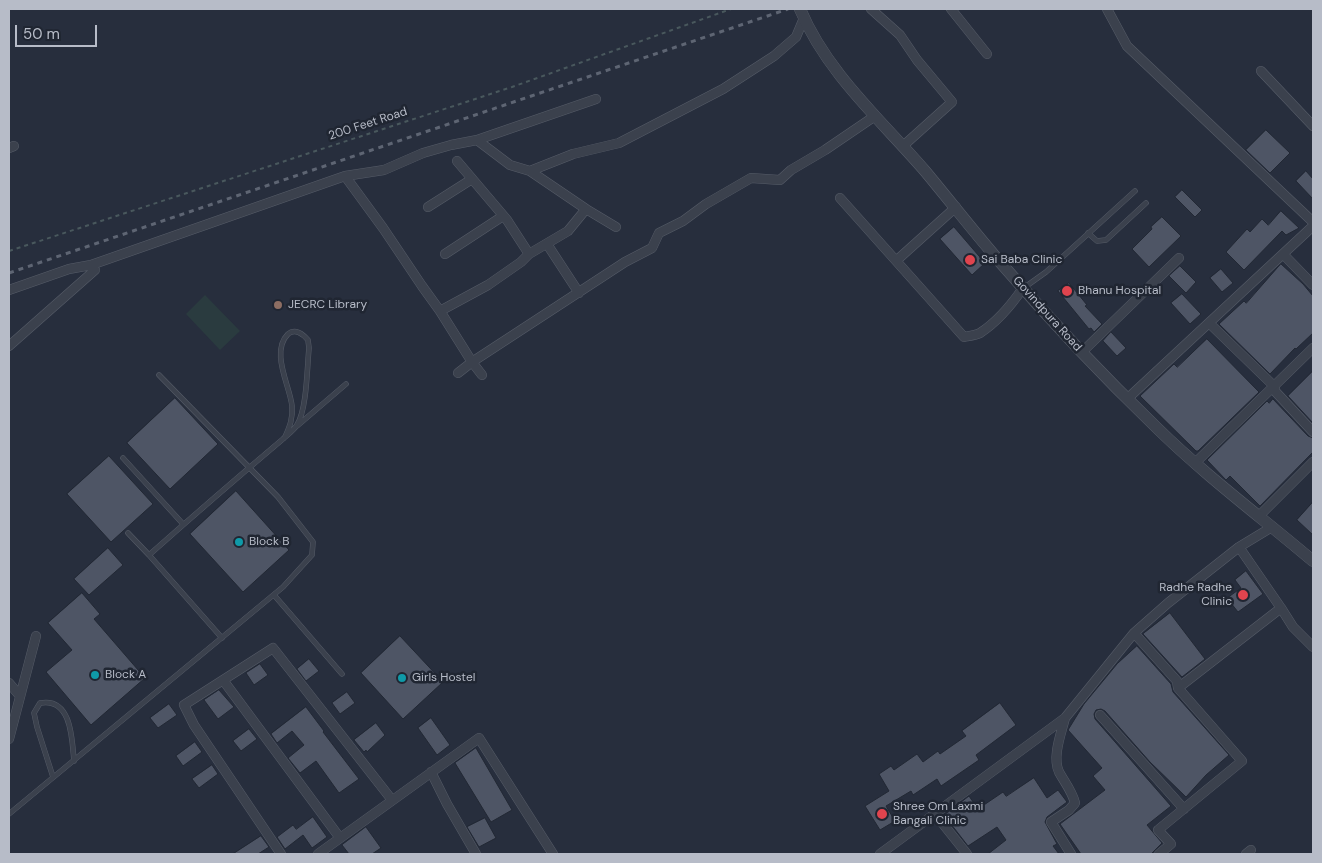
<!DOCTYPE html>
<style>
body{margin:0}
#map{position:relative;width:1322px;height:863px;overflow:hidden;background:#272e3d;font-family:"DM Sans",sans-serif}
canvas{display:block}
.frame{position:absolute;inset:0;border:10px solid #b7bcc8;pointer-events:none}
.scale{position:absolute;left:15px;top:25px;width:82px;height:22px;box-sizing:border-box;border:2px solid #b7bcc8;border-top:0;padding-left:6px;font-size:15px;line-height:18px;white-space:nowrap;color:#b7bcc8;-webkit-text-stroke:4px #202632;paint-order:stroke}
</style>
<div id="map">
<canvas width="1322" height="863"></canvas>
<div class="frame"></div>
<div class="scale">50 m</div>
</div>
<script>
const ctx = document.querySelector('canvas').getContext('2d');
ctx.lineJoin = 'round';
function fillPath(path, color) {
  ctx.fillStyle = color;
  ctx.fill(path, 'evenodd');
}
function stroke(path, color, width, dash) {
  ctx.strokeStyle = color;
  ctx.lineWidth = width;
  ctx.lineCap = dash ? 'butt' : 'round';
  ctx.setLineDash(dash || []);
  ctx.stroke(path);
}
function label(font, color, halo, rows, align = 'center') {
  ctx.font = font + ' "DM Sans",sans-serif';
  ctx.lineWidth = 5;
  ctx.setLineDash([]);
  ctx.textBaseline = 'middle';
  ctx.strokeStyle = halo;
  ctx.fillStyle = color;
  for (const [text, x, y, turn = 0] of rows) {
    ctx.save();
    ctx.translate(x, y);
    ctx.rotate((+turn || 0) * Math.PI / 180);
    ctx.textAlign = isNaN(turn) ? turn : align;
    if (halo) ctx.strokeText(text, 0, 0);
    ctx.fillText(text, 0, 0);
    ctx.restore();
  }
}
fillPath(new Path2D(`
 M205,295L240,331L220,350L186,314Z`), '#2a3b3f');
const building = new Path2D(`
 M1266,130L1290,153L1270,173L1246,150Z
 M1306,171L1313,179V199L1296,181Z
 M1182,190L1202,210L1195,217L1175,197Z
 M1281,211L1299,228L1286,235L1282,231L1244,270L1226,252L1247,229L1250,232L1262,219L1268,225Z
 M1162,217L1181,236L1149,267L1132,249L1152,229L1151,227Z
 M954,227L985,263L972,275L940,239Z
 M1281,264L1303,284L1313,296V333L1296,349L1295,348L1270,374L1219,324L1244,301L1246,303Z
 M1180,266L1196,282L1186,293L1169,276Z
 M1221,269L1233,283L1222,292L1210,278Z
 M1069,283L1087,305L1085,306L1102,324L1094,332L1091,328L1089,329L1058,291Z
 M1182,294L1201,314L1190,324L1171,303Z
 M1111,332L1126,348L1117,356L1103,341Z
 M1207,339L1259,392L1198,451H1196L1140,396L1174,364L1177,367Z
 M1313,371V423L1288,396Z
 M175,398L218,444L170,489L127,443Z
 M1273,399L1308,436L1313,438V452L1260,506L1230,476L1226,480L1207,460L1267,401L1269,403Z
 M109,456L153,504L111,542L67,494Z
 M236,491L289,550L243,592L190,534Z
 M1313,502V535L1297,520Z
 M108,548L123,565L89,595L74,579Z
 M1246,571L1263,594L1238,612L1227,598L1241,588L1235,580Z
 M82,593L100,614L94,619L145,678L91,725L46,672L72,650L48,623Z
 M1170,613L1205,659L1182,677L1143,634Z
 M400,636L443,682L403,719L361,673Z
 M1137,646L1171,684L1173,692L1229,755L1206,775L1186,797L1150,762L1105,711L1101,709L1096,710L1094,714L1095,719L1171,806L1147,825L1162,843L1151,854H1081L1060,824L1105,790L1093,776L1102,768L1068,730L1084,704L1117,664Z
 M309,659L319,671L306,681L297,669Z
 M260,664L268,675L254,685L246,673Z
 M219,690L234,707L218,719L204,700Z
 M347,692L355,703L340,714L332,703Z
 M1000,703L1016,725L976,755L979,760L941,786L937,779L913,795L911,791L886,806L895,821L880,830L865,806L889,791L879,774L891,766L894,770L917,754L923,762L938,751L940,754L966,736L962,731Z
 M169,704L177,715L158,728L150,718Z
 M306,707L324,731L323,732L359,779L339,793L316,761L300,773L288,758L304,745L292,731L277,743L271,734Z
 M431,718L450,745L437,755L418,728Z
 M376,723L385,735L367,752L366,750L364,752L354,740Z
 M249,729L257,739L241,751L233,741Z
 M195,742L202,752L183,766L176,756Z
 M476,748L512,810L491,822L455,763Z
 M212,765L218,774L199,788L192,779Z
 M1034,778L1047,798L1058,790L1067,802L1047,817L1045,822L1057,844L1053,846L1059,854H988L1006,840L997,827L968,846L944,815L969,796L978,809L1003,792L1006,796Z
 M313,817L327,837L312,848L303,835L285,849L277,837L293,825L296,829Z
 M485,818L496,838L479,847L467,827Z
 M366,827L381,848L372,854H349L342,845Z
 M261,836L269,847L258,854H233Z`);
fillPath(building, '#4e5565');
stroke(building, '#222834', 1);
const service = new Path2D(`
 M1088,233L1097,241L1106,240L1146,203
 M1025,287L1046,272L1135,191
 M297,426L346,384
 M123,458L183,524
 M128,533L149,555
 M274,595L342,674
 M222,638L149,555C193,516 238,477 283,439C287,435 294,430 297,425C307,409 307,368 309,348L308,340C303,334 295,328 288,334C270,352 290,386 292,406C293,418 290,426 285,437
 M53,777L37,727L34,713L40,703C72,697 72,740 74,761
 M9,814L283,587L312,555L313,542L278,497L159,375`);
const minor = new Path2D(`
 M871,9L900,35L917,60L952,102L903,146
 M951,9L987,54
 M1107,9L1127,46L1313,222
 M1261,71L1313,126
 M477,140L596,99
 M9,148L14,146
 M457,161L507,220L529,254
 M530,171L573,154L619,143L723,89L774,56L796,37L804,18
 M840,198L964,337C969,336 976,335 980,333C997,322 1012,304 1023,288
 M428,207L472,179
 M586,209L616,227
 M547,244L579,293
 M445,254L503,216
 M1283,254L1313,285
 M897,260L956,207
 M91,265L345,176
 M9,290L69,269L91,265L95,270L9,346
 M440,311L488,285L521,262L529,254L568,231L586,209L530,171L510,165L477,140L451,145L423,153L384,170L345,176L383,228L422,286L440,311L472,362L625,262L652,248L659,233L683,221L706,204L751,178L780,180L791,170L825,150L875,116
 M1209,323L1275,387
 M1082,352L1179,258
 M458,373L472,362L482,375
 M1273,389L1313,432
 M1127,399L1313,226
 M1195,463L1313,348
 M1259,516L1313,462
 M1281,608L1293,627L1313,647
 M1134,633L1177,681L1178,688
 M223,680L340,838
 M9,683L20,696
 M1100,715L1184,809
 M1065,718C1061,734 1052,757 1059,772C1065,783 1072,791 1075,803L1069,810L1051,822L1071,854
 M9,739L36,636
 M431,772L447,804L476,854
 M935,814L967,854
 M281,854L194,725L184,705L273,648L392,800
 M318,854L479,738L553,854
 M880,854L1065,718L1134,633L1168,603L1239,547L1272,527
 M1159,854L1171,844L1158,830L1242,761L1178,688L1281,608L1239,547
 M1246,854L1251,850`);
const tertiary = new Path2D(`
 M800,9C827,73 880,119 925,171C950,201 974,232 1000,262C1050,320 1102,375 1157,428C1206,476 1261,517 1313,561`);
stroke(service, '#565c68', 5.5);
stroke(minor, '#565c68', 10);
stroke(tertiary, '#565c68', 12);
stroke(new Path2D(`
 M9,251L512,87L731,9`), '#49585d', 2, [4, 4]);
stroke(service, '#3b414d', 4.5);
stroke(minor, '#3b414d', 9);
stroke(tertiary, '#3b414d', 11);
stroke(new Path2D(`
 M9,273L788,9`), '#5e6573', 3, [5, 5]);
for (const [x, y, r, color] of [
 [970,260,6,"#e0444e"],
 [1067,291,6,"#e0444e"],
 [278,305,5,"#8d6e63"],
 [239,542,5,"#0f9aa8"],
 [1243,595,6,"#e0444e"],
 [95,675,5,"#0f9aa8"],
 [402,678,5,"#0f9aa8"],
 [882,814,6,"#e0444e"]
]) {
  const dot = new Path2D();
  dot.arc(x, y, r, 0, 2 * Math.PI);
  ctx.fillStyle = color;
  ctx.fill(dot);
  stroke(dot, '#202632', 2);
}
label('12px', '#b7bcc8', '#202632', [
 ["200 Feet Road",368,124,-18],
 ["Govindpura Road",1047,314,48]
]);
label('12px', '#b7bcc8', '#202632', [
 ["Sai Baba Clinic",981,260],
 ["Bhanu Hospital",1078,291],
 ["JECRC Library",288,305],
 ["Block B",249,542],
 ["Radhe Radhe",1232,588,"right"],
 ["Clinic",1232,602,"right"],
 ["Block A",105,675],
 ["Girls Hostel",412,678],
 ["Shree Om Laxmi",893,807],
 ["Bangali Clinic",893,821]
], 'left');
</script>
